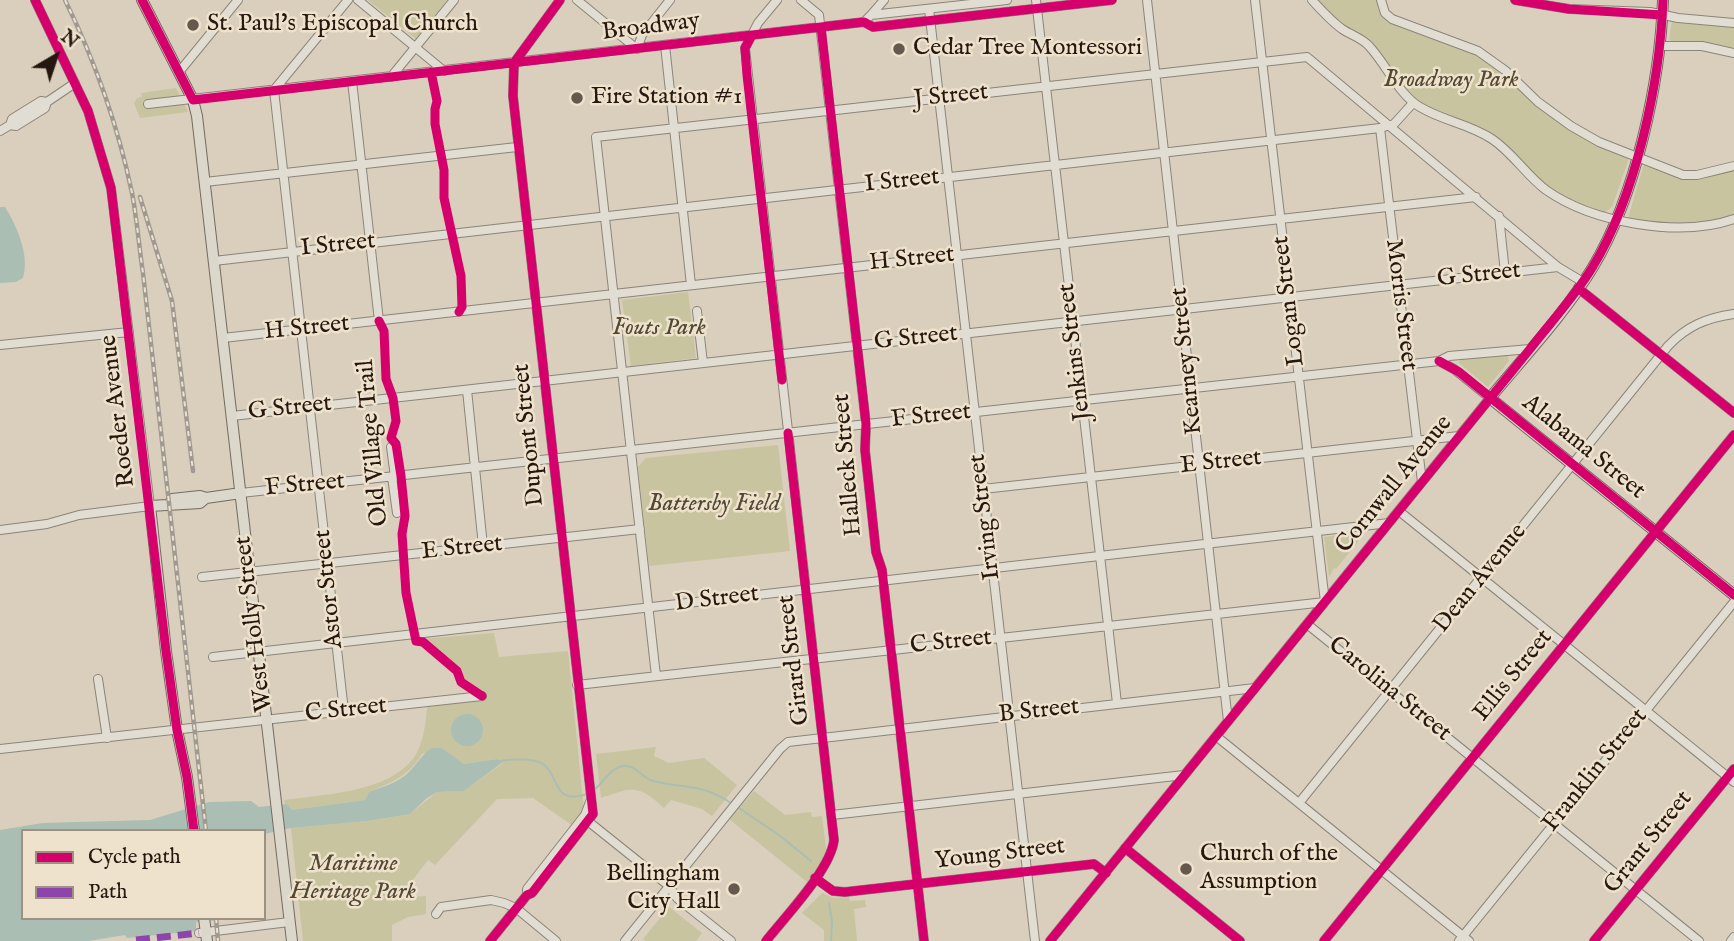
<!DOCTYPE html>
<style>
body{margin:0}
#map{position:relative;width:1734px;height:941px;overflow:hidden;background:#d9cfbc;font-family:"IM FELL English",serif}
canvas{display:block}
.legend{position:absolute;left:21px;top:829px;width:245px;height:91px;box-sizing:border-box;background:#eee2cc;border:2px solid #9e9181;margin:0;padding:9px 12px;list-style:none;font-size:21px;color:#261810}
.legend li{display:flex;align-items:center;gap:14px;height:35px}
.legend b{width:35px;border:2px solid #9e9181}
.north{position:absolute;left:21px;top:21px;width:70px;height:70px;-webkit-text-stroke:5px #eee2cc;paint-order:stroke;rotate:39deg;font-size:19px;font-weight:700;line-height:28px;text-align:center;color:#261810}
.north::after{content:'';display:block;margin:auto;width:24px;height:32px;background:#261810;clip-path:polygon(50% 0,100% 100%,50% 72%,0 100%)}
</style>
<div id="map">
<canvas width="1734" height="941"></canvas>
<ul class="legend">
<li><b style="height:9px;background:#d6006c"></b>Cycle path</li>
<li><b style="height:9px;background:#8e44ad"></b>Path</li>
</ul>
<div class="north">N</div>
</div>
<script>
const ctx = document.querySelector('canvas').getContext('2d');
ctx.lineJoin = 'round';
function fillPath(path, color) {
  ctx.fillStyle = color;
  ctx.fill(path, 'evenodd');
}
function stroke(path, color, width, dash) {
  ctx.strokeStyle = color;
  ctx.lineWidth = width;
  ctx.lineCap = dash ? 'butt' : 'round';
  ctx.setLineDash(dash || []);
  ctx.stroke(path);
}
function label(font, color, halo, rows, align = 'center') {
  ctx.font = font + ' "IM FELL English",serif';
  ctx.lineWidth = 5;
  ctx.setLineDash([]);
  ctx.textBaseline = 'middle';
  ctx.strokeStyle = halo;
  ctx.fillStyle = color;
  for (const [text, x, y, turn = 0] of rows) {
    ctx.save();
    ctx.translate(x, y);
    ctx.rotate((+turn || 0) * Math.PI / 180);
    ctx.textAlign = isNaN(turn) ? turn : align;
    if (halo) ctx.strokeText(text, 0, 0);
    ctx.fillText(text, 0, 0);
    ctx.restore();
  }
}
fillPath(new Path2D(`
 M368,0H447L416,39Z
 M1315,0H1378L1388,21L1475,53L1495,66L1536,105L1627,156L1628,161L1612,207L1604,213L1561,195L1541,182L1508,149L1417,102L1386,66Z
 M1672,21L1734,27V49L1700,42L1671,41L1669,39Z
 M176,88L188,112L140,118L134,103L137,98L142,97L141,93Z
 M1647,164L1679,177L1734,168V215C1697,228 1668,224 1629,221V215L1643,167Z
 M688,292L696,358L631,366L622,300Z
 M1505,355L1508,356L1509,361L1488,387L1459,363L1460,358Z
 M778,445L790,551L649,566L638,467L646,458Z
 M1356,533L1358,542L1336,569L1334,568L1329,577L1324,537Z
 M494,633L499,657L568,651L584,811L573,826L533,798L497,799L435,865L428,860L408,886L410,897L426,896V914L408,917L392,925V941H303L291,828L368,821L410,814L437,792L464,791L503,763L497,759L464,764L442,748L422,754C409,776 392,782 369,792L365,800L292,810L285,805L284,800C324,794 390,793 415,756C425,740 426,718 428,699L475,694L460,683L458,669L421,639Z
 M656,747L654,756L669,763L704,758L737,785L712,816L702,809L671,800L664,808C638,784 633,787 601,798L596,754Z
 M754,791L785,815L811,812L812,817L822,816L827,856L807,882L729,819Z
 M822,893L834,898L849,897L850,901L865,900L866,907L854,909L857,941H824V930L802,913Z
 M669,907L702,933L696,941H646L643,939Z`), '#c8c49f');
fillPath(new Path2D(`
 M0,207H5C17,226 30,256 23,278L16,282L0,283Z
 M451 730a16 16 0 1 1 32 0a16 16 0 1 1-32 0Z
 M432,748H442L464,764L497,759L503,762L464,791L437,792L427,798L410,814L368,821L291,828L264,834V831H23V918H222V920L196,922V931L127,938L125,935L88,941H0V830L43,823L150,820L209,802L251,801L259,807L287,804L292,810L365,800L369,792C379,788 391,785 400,779C414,771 419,756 432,748Z`), '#aabeb3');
stroke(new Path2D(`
 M499,761C512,759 531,757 543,764C560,775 552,806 587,794
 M595,789C604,782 611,767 624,766C637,765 641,778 653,781C685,789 701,783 731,803
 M736,806L779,835L811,861
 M829,903L832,921L831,941`), '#aabeb3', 2);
const minor = new Path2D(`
 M358,0L444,71
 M577,0L637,49L642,35L670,0
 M801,0L819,15L866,424L865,450L876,552L882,570L924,941
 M1036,0L1117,703
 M1147,0L1228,721
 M1312,0C1321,10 1331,21 1342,29C1351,35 1362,38 1369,46C1386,64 1399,95 1420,107C1443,121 1470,124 1492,139C1513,153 1526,175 1546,190C1593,223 1680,238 1734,219
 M1381,0L1385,13L1392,19L1478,51L1506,71L1538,102L1571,126L1599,142L1683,175H1697L1734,166
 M1515,0L1569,9L1650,12L1678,18L1734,23
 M929,9L1035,941
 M871,15L884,0
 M864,22L871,15L1007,0
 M665,45L691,285
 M1660,46H1702L1734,53
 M179,72L238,0
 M391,77L454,0
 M352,81L379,321
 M148,104L864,22L873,27L1112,0
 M10,125L16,126L45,108L47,102L75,83
 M1380,128L1422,482
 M0,131L10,125L12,119L41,101L47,102
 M205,182L517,147
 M1499,216L1505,273
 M214,261L1380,128L1394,124L1413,103
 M1578,288L1734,413
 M697,311L703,363
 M223,338L1476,197
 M0,345L129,332
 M467,390L483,546
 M232,416L1558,267
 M391,447L395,477
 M392,477L397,513
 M983,489L1459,436
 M241,493L1439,361L1449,356L1530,349
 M1399,511L1734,782
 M0,530L47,524L79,515L150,506L111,188L88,111L35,0
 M202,577L640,529
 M1307,624L1699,941
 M213,657L1389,523
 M656,676L596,137L1307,57L1558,267L1583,282
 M98,679L107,738
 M577,685L1325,602L1255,0
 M344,711L274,90L348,0
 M1216,736L1469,941
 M0,749L482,696
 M1299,803L1668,346C1687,326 1706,318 1734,314
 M832,815L1184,775
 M589,822L669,886L677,898L731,941
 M1125,848L1240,941
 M815,878L833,891L845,892L1094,864L1106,873
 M527,895V889L585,815L590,802
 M436,914L441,907L491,900L504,903L516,908L556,941
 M199,933L289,922
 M490,941L527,895L532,893L593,814L513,96L514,63L560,0
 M625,941L780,749L788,742L1255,688
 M766,941C785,917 831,869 834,840L745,48L758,23L777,0
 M1050,941L1490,398L1454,369L1439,361
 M1324,941L1734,435
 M1459,941L1734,602
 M1594,941L1734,769
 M1731,941L1734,937`);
const major = new Path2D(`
 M142,0L193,100L197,116L292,941
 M1663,0C1660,83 1636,195 1593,267C1566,312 1524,357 1490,398L1734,595
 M170,504L172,499L200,496L206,498
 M194,831L187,777L177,730L166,651L150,506L200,503L206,498L241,493
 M204,918L207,941`);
stroke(minor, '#8b8479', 10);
stroke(major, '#736b61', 12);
stroke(minor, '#e2ddd3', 8);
stroke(major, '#dcd7cb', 10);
const rail = new Path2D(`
 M65,0C95,61 118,126 132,193C137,219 139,247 143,273L206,831
 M140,197L172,301L193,471
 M216,918L218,941`);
stroke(rail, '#9f9992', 4.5);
stroke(rail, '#eee2cc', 2, [5]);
stroke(new Path2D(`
 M136,940L199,933`), '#8e44ad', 7, [14, 7]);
stroke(new Path2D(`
 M35,0L88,111L111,188L166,651L177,730L187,777L194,831
 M142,0L193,100L864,22L873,27L1112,0
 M1515,0L1569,9L1662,15
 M821,27L866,424L865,450L876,552L882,570L924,941
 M752,35L745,48L747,75L782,380
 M431,72L437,101L435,109V124L444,170V198L461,276L462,307L459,312
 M1578,288L1734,413
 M379,321L384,331L386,379L393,398L396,421L391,438L396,444L401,476L405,516L402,534L406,593L416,641L423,642L457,671L461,682L482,696
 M1439,361L1459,372L1734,595
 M1125,848L1240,941
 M815,878L833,891L845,892L1094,864L1106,873
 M490,941L527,895L532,893L593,814L513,96L514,63L560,0
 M766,941C785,917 831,869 834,840L788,433
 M1050,941L1530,349C1551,322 1575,296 1592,268C1636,196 1660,83 1663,0
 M1324,941L1734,435
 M1594,941L1734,769`), '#d6006c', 9);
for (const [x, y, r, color] of [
 [193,25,7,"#65584c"],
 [899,49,7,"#65584c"],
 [577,98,7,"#65584c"],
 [1186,869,7,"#65584c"],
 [734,889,7,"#65584c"]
]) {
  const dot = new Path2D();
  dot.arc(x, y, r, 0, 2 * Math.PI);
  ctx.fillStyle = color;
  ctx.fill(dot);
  stroke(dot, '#eee2cc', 2.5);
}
label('24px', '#261810', '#eee2cc', [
 ["St. Paul's Episcopal Church",207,25],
 ["Cedar Tree Montessori",913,49],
 ["Fire Station #1",591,98],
 ["Church of the",1200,855],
 ["Assumption",1200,883],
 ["Bellingham",720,875,"right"],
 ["City Hall",720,903,"right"]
], 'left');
label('24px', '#261810', '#eee2cc', [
 ["Broadway",651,28,-7],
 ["J Street",951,97,-6],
 ["I Street",902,182,-6],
 ["I Street",338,246,-6],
 ["H Street",912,260,-6],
 ["G Street",1479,276,-6],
 ["Logan Street",1290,301,-97],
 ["Morris Street",1400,305,83],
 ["H Street",307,329,-6],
 ["G Street",916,339,-6],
 ["Jenkins Street",1076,352,-97],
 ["Kearney Street",1188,361,-96],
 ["G Street",290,409,-6],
 ["Roeder Avenue",119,411,-97],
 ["F Street",931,417,-6],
 ["Dupont Street",530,435,-96],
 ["Old Village Trail",374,443,-95],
 ["Alabama Street",1583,448,39],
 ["E Street",1221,463,-6],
 ["Halleck Street",849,465,-95],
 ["Cornwall Avenue",1395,485,-51],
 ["F Street",305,486,-5],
 ["Irving Street",986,517,-97],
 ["E Street",462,549,-6],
 ["Dean Avenue",1481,579,-51],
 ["Astor Street",330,589,-96],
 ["D Street",717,600,-7],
 ["West Holly Street",255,624,-97],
 ["C Street",951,643,-6],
 ["Girard Street",795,660,-97],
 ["Ellis Street",1514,676,-51],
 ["Carolina Street",1389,690,39],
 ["C Street",346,711,-6],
 ["B Street",1039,712,-6],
 ["Franklin Street",1596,771,-51],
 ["Grant Street",1649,843,-51],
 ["Young Street",1000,855,-7]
]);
label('italic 24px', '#524934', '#eee2cc', [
 ["Broadway Park",1451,81],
 ["Fouts Park",659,329],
 ["Battersby Field",714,505],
 ["Maritime",353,865],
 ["Heritage Park",353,893]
]);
</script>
